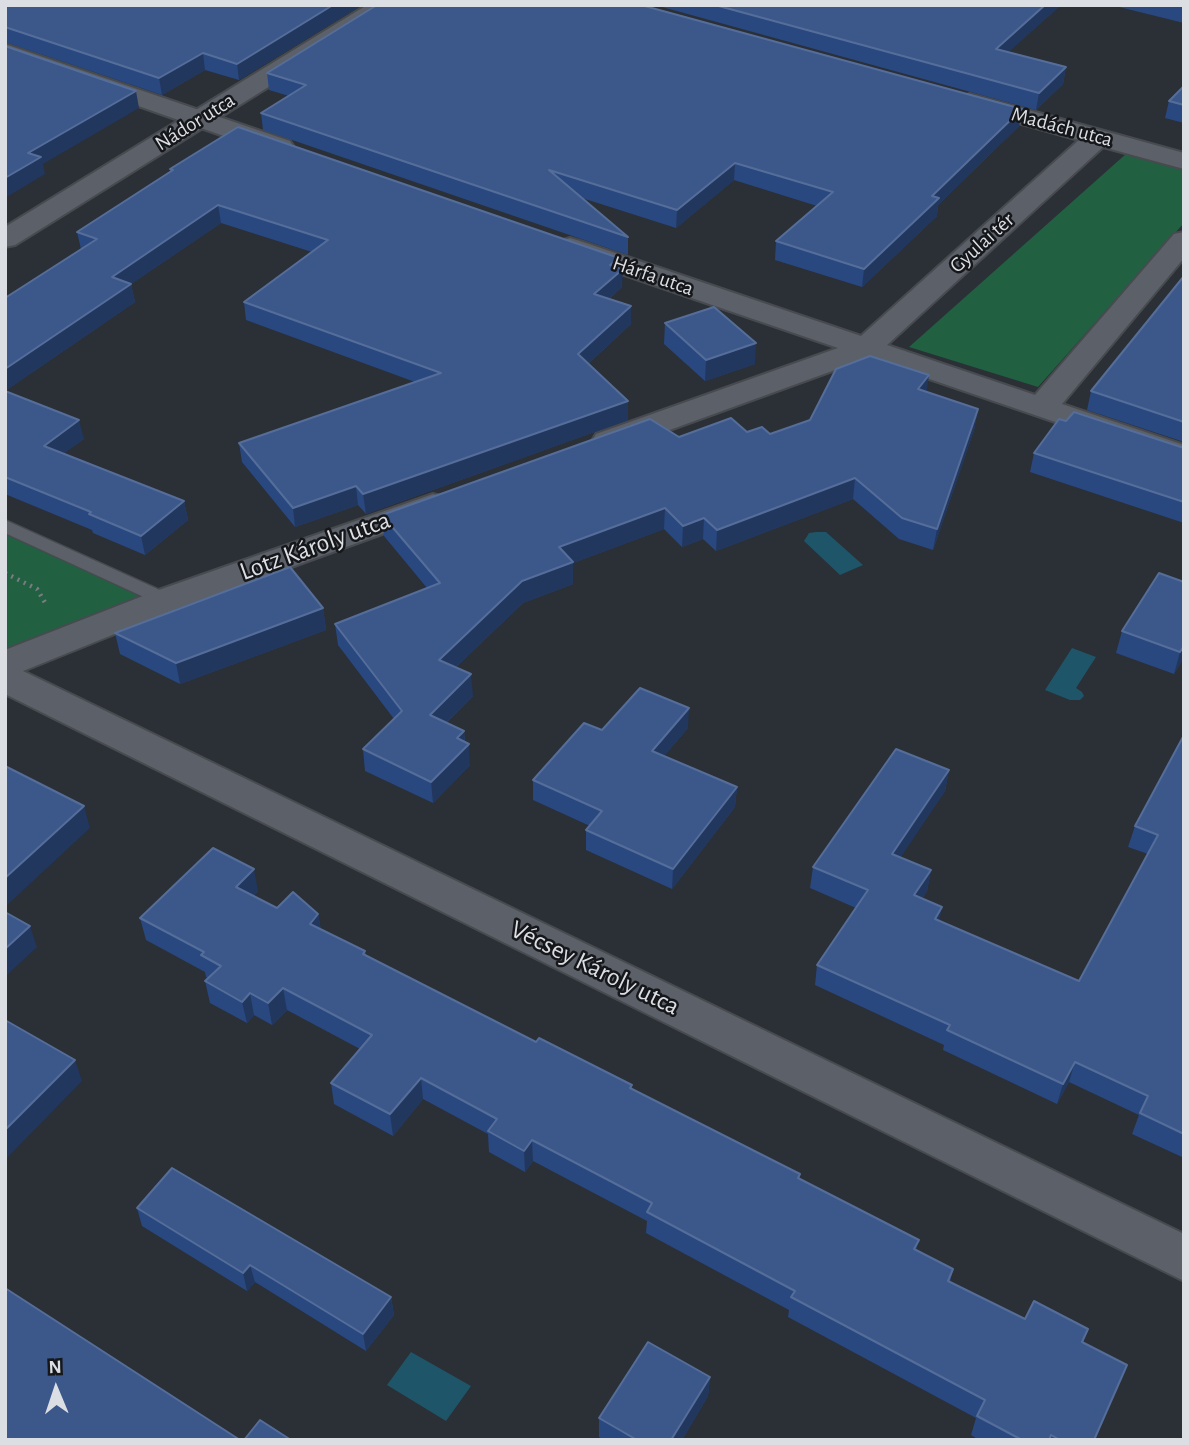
<!DOCTYPE html>
<meta charset="utf-8">
<style>
body{margin:0}
#map{position:relative;width:1189px;height:1445px;overflow:hidden;background:#2b2f36;font-family:"Alegreya Sans",sans-serif}
canvas{display:block}
.frame{position:absolute;inset:0;border:7px solid #dbdee3;pointer-events:none}
.north{position:absolute;left:21px;top:1354px;width:70px;height:70px;-webkit-text-stroke:5px #15171a;paint-order:stroke;rotate:358deg;font-size:19px;font-weight:700;line-height:28px;text-align:center;color:#dbdee3}
.north::after{content:'';display:block;margin:auto;width:24px;height:32px;background:#dbdee3;clip-path:polygon(50% 0,100% 100%,50% 72%,0 100%)}
</style>
<div id="map">
<canvas width="1189" height="1445"></canvas>
<div class="frame"></div>
<div class="north">N</div>
</div>
<script>
const ctx = document.querySelector('canvas').getContext('2d');
ctx.lineJoin = 'round';
function fillPath(path, color) {
  ctx.fillStyle = color;
  ctx.fill(path, 'evenodd');
}
function stroke(path, color, width, dash) {
  ctx.strokeStyle = color;
  ctx.lineWidth = width;
  ctx.lineCap = dash ? 'butt' : 'round';
  ctx.setLineDash(dash || []);
  ctx.stroke(path);
}
function label(font, color, halo, rows, align = 'center') {
  ctx.font = font + ' "Alegreya Sans",sans-serif';
  ctx.lineWidth = 5;
  ctx.setLineDash([]);
  ctx.textBaseline = 'middle';
  ctx.strokeStyle = halo;
  ctx.fillStyle = color;
  for (const [text, x, y, turn = 0] of rows) {
    ctx.save();
    ctx.translate(x, y);
    ctx.rotate((+turn || 0) * Math.PI / 180);
    ctx.textAlign = isNaN(turn) ? turn : align;
    if (halo) ctx.strokeText(text, 0, 0);
    ctx.fillText(text, 0, 0);
    ctx.restore();
  }
}
fillPath(new Path2D(`
 M1127,153L1184,170V223L1038,387L909,347Z
 M5,533L150,598L5,650Z`), '#216040');
fillPath(new Path2D(`
 M816,532H826L863,565L840,575L804,541L809,533Z
 M1072,648L1096,657L1076,688L1082,692L1084,696L1080,700H1070L1045,690Z
 M411,1352L471,1386L446,1421L387,1385Z`), '#1f5569');
const service = new Path2D(`
 M5,520L173,596L176,600L173,604H159L5,533Z`);
const minor = new Path2D(`
 M5,44L290,141L294,147L290,153L281,155L272,153L5,59Z
 M970,94L1184,153V169L1103,147L887,345L1035,395L1174,234L1184,232V258L1062,404L1184,445V466L868,358L620,448L608,451L596,448L592,441L596,434L838,348L560,253L556,247L560,241L570,238L580,241L861,336L1079,140L961,107L957,102L961,97Z
 M433,494L445,497L450,504L445,511L179,608L23,671L1184,1234V1281L5,694V650L153,592Z`);
const tertiary = new Path2D(`
 M367,5H395L392,10L15,245L5,247V227Z`);
stroke(service, '#474b50', 3);
stroke(minor, '#474b50', 4);
stroke(tertiary, '#474b50', 4);
stroke(new Path2D(`
 M5,573L37,589L47,606`), '#797c82', 4.5, [2, 5]);
fillPath(service, '#5c6068');
fillPath(minor, '#5c6068');
fillPath(tertiary, '#5c6068');
fillPath(new Path2D(`
 M5,5H362L239,80L205,70L162,95L5,42Z
 M655,5H1061L1008,52L1066,67L1063,84L1036,110Z
 M1111,5H1184V23Z
 M267,73L1019,126L938,205L937,216L862,287L775,260L776,241L817,206L734,180L676,228L582,198L628,237V255L263,130L261,113L289,96L269,90Z
 M1184,86V123L1165,118L1169,101Z
 M170,169L619,258V268L622,287L609,299L631,306V324L588,364L628,420L366,514L358,505L295,527L242,462L239,443L415,382L246,320L244,302L312,252L221,223L131,284L135,302L5,391L81,249L77,232L171,172Z
 M1184,276V442L1087,410L1091,391Z
 M665,323L755,364L705,381L664,344Z
 M5,391L84,439L64,453L184,501L188,520L145,555L93,533L92,530L5,494Z
 M927,392L978,409L974,430L933,550L899,539L853,499L716,551L703,539L682,547L664,529L573,563V584L523,603L456,667L473,696L446,723L464,731L465,742L470,765L433,803L365,771L363,749L394,719L338,645L335,624L427,588L384,536L382,515L679,437L747,432L770,434Z
 M1066,421L1184,448V523L1030,472L1034,453Z
 M1184,582V657L1174,674L1116,653L1122,631Z
 M323,608L326,630L180,684L120,654L115,633Z
 M688,728L664,756L737,787L735,807L672,889L586,850V830L590,826L533,800V780L602,730Z
 M1184,735V1152L1182,1157L1132,1134L1139,1115L1069,1082L1057,1104L943,1050L944,1045L815,985L817,965L856,908L810,888L813,867L949,770L945,791L900,857L931,870L927,891L922,899L940,921L1079,981L1148,854L1128,847L1135,826Z
 M258,891L253,896L277,908L318,914L321,930L365,951L366,955L536,1042L632,1085V1089L799,1179L919,1240L916,1250L953,1269L950,1282L1025,1319L1088,1329L1083,1342L1127,1365L1095,1440H979L971,1435L976,1418L788,1317L789,1310L646,1233L647,1221L533,1161L525,1172L489,1152L488,1134L423,1099L393,1136L334,1104L331,1083L360,1049L287,1010L272,1025L254,1015L247,1023L210,1003L205,981L208,978L206,977L205,972L146,940L140,918Z
 M137,1208L391,1297L394,1315L366,1351L255,1282L247,1291L142,1226Z
 M710,1377L708,1396L682,1440H603L599,1437V1418Z`), '#294880');
fillPath(new Path2D(`
 M333,5H362L239,80L237,64Z
 M1045,5H1061L993,66L996,49Z
 M203,53L205,70L162,95L159,78Z
 M1066,67L1063,84L1036,110L1039,93Z
 M136,91L139,108L43,164L45,174L5,198V178L28,153Z
 M1022,109L1019,126L938,205L937,216L862,287L864,269L932,196Z
 M735,163L734,180L676,228L677,210Z
 M218,205L221,223L131,284L135,302L5,391V369L112,277Z
 M619,258V273L623,269L622,287L594,312V294L610,265Z
 M631,306V324L578,373V354Z
 M756,343L755,364L705,381L706,360Z
 M929,375L926,396L918,389Z
 M628,401V420L366,514L363,494Z
 M978,409L974,430L933,550L937,529Z
 M79,420L84,439L49,464L44,446Z
 M855,478L853,499L716,551L717,530Z
 M356,486L358,505L295,527L293,508Z
 M184,501L188,520L145,555L141,536Z
 M665,508L664,529L573,563V584L523,603L441,681L439,660L559,547Z
 M704,518L703,539L682,547L683,526Z
 M323,608L326,630L180,684L176,663Z
 M1184,646V657L1174,674L1180,652Z
 M471,674L473,696L431,737L430,715Z
 M689,708L688,728L651,771L652,751Z
 M464,731L465,747L469,744L470,765L433,803L431,782L457,738Z
 M949,770L945,791L889,875L892,854Z
 M737,787L735,807L672,889L673,869Z
 M84,806L90,828L5,907V878Z
 M254,869L258,891L240,909L236,887Z
 M931,870L927,891L911,916L914,895Z
 M942,907L938,928L935,919Z
 M318,914L322,936L310,924Z
 M30,926L37,947L5,977V949Z
 M283,988L287,1010L272,1025L268,1003Z
 M250,993L254,1015L247,1023L242,1002Z
 M75,1060L82,1081L5,1160V1130Z
 M1075,1062L1069,1082L1057,1104L1063,1084Z
 M421,1078L423,1099L393,1136L390,1114Z
 M532,1140L533,1161L525,1172L524,1151Z
 M250,1265L255,1282L247,1291L243,1273Z
 M391,1297L394,1315L366,1351L363,1334Z
 M710,1377L708,1396L682,1440H671Z`), '#22375e');
const building = new Path2D(`
 M5,5H333L237,64L203,53L159,78L5,27Z
 M377,5H641L1022,109L932,196L939,198L864,269L776,241L833,192L735,163L677,210L549,170L628,237L261,113L306,85L267,73Z
 M715,5H1045L996,49L1066,67L1039,93Z
 M5,46L136,91L28,153L41,157L5,178Z
 M1184,86V105L1169,101Z
 M238,127L619,258L610,265L623,269L594,294L631,306L578,354L628,401L363,494L356,486L293,508L239,443L441,373L244,302L328,240L218,205L112,277L131,284L5,369V298L97,239L77,232L173,170L170,169Z
 M1184,276V422L1091,391Z
 M714,307L756,343L706,360L665,323Z
 M870,356L929,375L918,389L978,409L937,529L902,518L855,478L717,530L704,518L683,526L665,508L559,547L573,562L522,581L439,660L471,674L430,715L464,731L457,738L469,744L431,782L363,749L402,711L335,624L440,583L382,515L650,419L679,437L731,418L747,432L762,427L770,434L810,420L836,369Z
 M5,391L79,420L44,446L184,501L141,536L89,514L91,512L5,477Z
 M1074,412L1184,448V502L1034,453L1059,419L1066,421Z
 M290,567L323,608L176,663L115,633Z
 M1159,573L1184,582V646L1180,652L1122,631Z
 M640,688L689,708L652,751L737,787L673,869L586,830L602,811L533,780L584,723L602,730Z
 M1184,735V1134L1140,1113L1148,1096L1075,1062L1063,1084L947,1030L950,1025L817,965L868,890L813,867L896,749L949,770L892,854L931,870L914,895L942,907L935,919L1079,981L1158,835L1135,826Z
 M5,766L84,806L5,878Z
 M213,848L254,869L236,887L277,908L293,892L318,914L310,924L365,951L363,954L536,1042L539,1038L632,1085L630,1088L800,1174L798,1178L919,1240L914,1249L953,1269L948,1281L1025,1319L1034,1301L1088,1329L1082,1342L1127,1365L1094,1440H1060L1051,1435L1049,1440H1022L977,1416L985,1400L791,1297L795,1291L647,1212L652,1203L532,1140L524,1151L488,1131L497,1119L421,1078L390,1114L331,1083L372,1035L283,988L268,1003L250,993L242,1002L205,981L221,966L201,955L204,952L140,918Z
 M5,912L30,926L5,949Z
 M5,1020L75,1060L5,1130Z
 M172,1168L391,1297L363,1334L250,1265L243,1273L137,1208Z
 M5,1288L240,1440H5Z
 M648,1342L710,1377L671,1440H637L599,1418Z
 M260,1420L291,1440H244Z`);
fillPath(building, '#3c588b');
stroke(building, '#556d99', 2);
label('21px', '#dbdee3', '#15171a', [
 ["Nádor utca",195,122,-32],
 ["Madách utca",1062,127,15],
 ["Gyulai tér",982,243,-42],
 ["Hárfa utca",653,276,19]
]);
label('26px', '#dbdee3', '#15171a', [
 ["Lotz Károly utca",315,546,-20],
 ["Vécsey Károly utca",595,968,26]
]);
</script>
